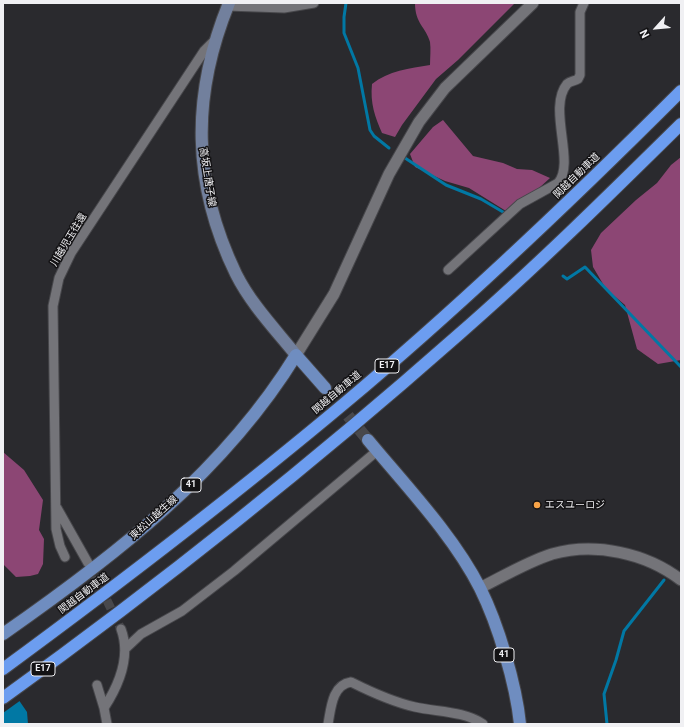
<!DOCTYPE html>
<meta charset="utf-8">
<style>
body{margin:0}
#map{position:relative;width:684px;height:727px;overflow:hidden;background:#2a2a2e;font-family:Roboto,sans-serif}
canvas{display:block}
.frame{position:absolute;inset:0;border:4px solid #f0f0f3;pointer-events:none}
.north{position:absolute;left:636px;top:8px;width:40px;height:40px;-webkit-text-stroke:3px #131214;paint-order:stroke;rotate:243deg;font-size:11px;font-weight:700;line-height:16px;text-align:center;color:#f0f0f3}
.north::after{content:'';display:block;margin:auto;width:14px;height:18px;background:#f0f0f3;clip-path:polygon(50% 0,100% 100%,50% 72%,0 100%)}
</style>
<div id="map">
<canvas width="684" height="727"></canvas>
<div class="frame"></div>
<div class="north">N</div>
</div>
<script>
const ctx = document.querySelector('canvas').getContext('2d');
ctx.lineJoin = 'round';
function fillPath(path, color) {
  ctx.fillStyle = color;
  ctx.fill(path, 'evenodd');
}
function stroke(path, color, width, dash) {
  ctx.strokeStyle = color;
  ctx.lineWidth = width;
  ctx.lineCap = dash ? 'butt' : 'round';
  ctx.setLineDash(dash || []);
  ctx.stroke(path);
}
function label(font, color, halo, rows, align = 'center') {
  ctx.font = font + ' Roboto,"Noto Sans JP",sans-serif';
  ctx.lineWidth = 3;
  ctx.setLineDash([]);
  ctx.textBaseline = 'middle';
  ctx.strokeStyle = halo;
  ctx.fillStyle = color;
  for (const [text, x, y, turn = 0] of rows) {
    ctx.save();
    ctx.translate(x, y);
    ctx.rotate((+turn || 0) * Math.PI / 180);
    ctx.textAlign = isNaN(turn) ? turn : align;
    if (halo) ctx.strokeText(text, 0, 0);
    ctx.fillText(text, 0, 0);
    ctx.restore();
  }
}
fillPath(new Path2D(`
 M415,3H515L458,60L436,79L402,125L395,137L382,133C375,117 370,103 372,84C388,71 410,68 430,65C430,58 431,49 430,42C426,27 415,24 415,3Z
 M443,120L473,156L503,163L517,169L532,170L550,178L538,189L506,211L469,188L445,181L415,167L410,154L433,127Z
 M681,157V360L658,364L637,349L625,305L606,289L593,267L591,250L601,233L636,200L657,183L671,165Z
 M3,452L24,470L43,500L39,530L44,539L43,564L38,574L30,576L16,577L3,564Z`), '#8c4674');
fillPath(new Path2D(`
 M3,677L27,712L28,724H3Z`), '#0178a4');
fillPath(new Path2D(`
 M3,675L21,700L3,713Z`), '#2a2a2e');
stroke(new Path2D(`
 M346,3L344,17V33L358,68L370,130L374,136L389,148
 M405,158L446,185L481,199L503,212
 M563,276L567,279L585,267L681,367
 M607,724L604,694L616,660L624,631L664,580`), '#0178a4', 3);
stroke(new Path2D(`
 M89,564L121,629`), '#48484c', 9, [9, 4.5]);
stroke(new Path2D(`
 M325,388L368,440`), '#48484c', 12, [12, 6]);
const minor = new Path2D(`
 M227,6L284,8L314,3
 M448,270L520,204L558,183C576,163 547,108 567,84C570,81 575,81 578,79L580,75V12L584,3
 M57,508L88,563
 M65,557L60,546L56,529L53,306L59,278L71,253L204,51L215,40
 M125,649L141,634L182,611L234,571L377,451
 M97,685L104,708L107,724
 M104,708C119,685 131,656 121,629
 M328,724C331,708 332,685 351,682C371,692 393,702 415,707C437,712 464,711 483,724`);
const tertiary = new Path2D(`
 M296,355L334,294L389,174L419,122L445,88L533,3
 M480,588C504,576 527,562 552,554C595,542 646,553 681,580`);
const secondary = new Path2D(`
 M229,3C191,96 192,183 236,274C251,304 275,329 296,355`);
const primary = new Path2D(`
 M368,440C406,486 453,535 480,588C498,624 516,684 520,724
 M3,634C115,556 224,472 296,355L325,388`);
const motorway = new Path2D(`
 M3,669C120,583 235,495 346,402C463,304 573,199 681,91
 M3,698C160,585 312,464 457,336C535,268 608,196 681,124`);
stroke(minor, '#47474b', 11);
stroke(tertiary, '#47474b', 13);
stroke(secondary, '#47474b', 14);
stroke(primary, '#47474b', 14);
stroke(motorway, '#47474b', 14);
stroke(minor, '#747479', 9);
stroke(tertiary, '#747479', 11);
stroke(secondary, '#72809d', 12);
stroke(primary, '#6f8dc0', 12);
stroke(motorway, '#6c9df0', 12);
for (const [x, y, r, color] of [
 [537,505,4,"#f6a247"]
]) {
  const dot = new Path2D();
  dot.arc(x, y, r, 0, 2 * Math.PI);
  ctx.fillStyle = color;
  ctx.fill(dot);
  stroke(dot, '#131214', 1.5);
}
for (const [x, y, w] of [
 [387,366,24],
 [191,485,20],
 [504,655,20],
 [43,669,24]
]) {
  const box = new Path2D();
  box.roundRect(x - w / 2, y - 7, w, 14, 3);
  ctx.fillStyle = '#131214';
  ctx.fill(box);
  stroke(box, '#f0f0f3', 1);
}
label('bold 9px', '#f0f0f3', null, [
 ["E17",387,366],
 ["41",191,485],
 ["41",504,655],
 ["E17",43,669]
]);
label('10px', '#f0f0f3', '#131214', [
 ["関越自動車道",577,176,-44],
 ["高坂上唐子線",207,177,81],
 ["川越児玉往還",69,240,-59],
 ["関越自動車道",337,393,-40],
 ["東松山越生線",154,518,-42],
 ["関越自動車道",84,594,-37]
]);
label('10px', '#f0f0f3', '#131214', [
 ["エスユーロジ",545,505]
], 'left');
</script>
